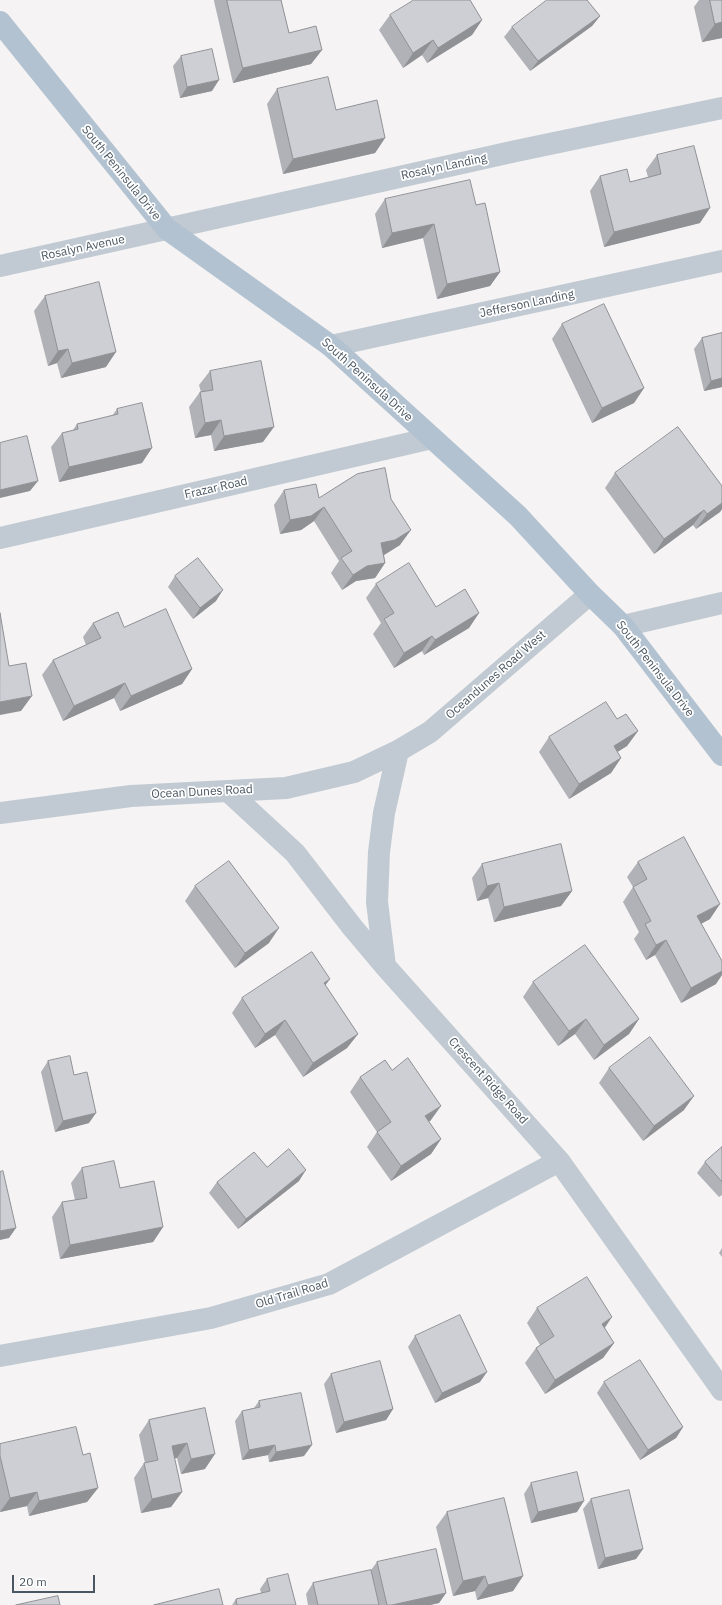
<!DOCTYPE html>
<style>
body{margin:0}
#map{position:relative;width:722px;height:1605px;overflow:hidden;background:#f5f3f3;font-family:"IBM Plex Sans",sans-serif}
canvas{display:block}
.scale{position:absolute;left:12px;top:1575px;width:83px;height:18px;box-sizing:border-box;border:2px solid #4a5661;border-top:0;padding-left:5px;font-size:12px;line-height:14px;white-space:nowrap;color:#4a5661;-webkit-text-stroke:3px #fff;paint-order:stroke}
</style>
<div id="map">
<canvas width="722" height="1605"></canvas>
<div class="scale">20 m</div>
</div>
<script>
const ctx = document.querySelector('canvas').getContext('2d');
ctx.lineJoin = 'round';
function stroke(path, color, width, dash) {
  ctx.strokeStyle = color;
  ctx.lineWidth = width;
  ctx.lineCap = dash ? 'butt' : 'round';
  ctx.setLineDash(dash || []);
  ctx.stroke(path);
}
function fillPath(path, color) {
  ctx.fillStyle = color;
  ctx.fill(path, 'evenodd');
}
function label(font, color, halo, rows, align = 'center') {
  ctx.font = font + ' "IBM Plex Sans",sans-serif';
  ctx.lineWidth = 3.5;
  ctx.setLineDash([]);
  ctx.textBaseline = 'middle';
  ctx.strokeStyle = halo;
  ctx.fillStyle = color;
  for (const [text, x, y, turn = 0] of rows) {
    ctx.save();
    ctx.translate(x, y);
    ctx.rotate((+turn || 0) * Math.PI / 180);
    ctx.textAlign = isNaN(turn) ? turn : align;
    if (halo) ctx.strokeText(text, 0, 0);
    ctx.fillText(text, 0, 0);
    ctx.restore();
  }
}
stroke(new Path2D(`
 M0,266L516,151L722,108
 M331,346L722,261
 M0,538L432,438
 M623,626L722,603
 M229,792L295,853L353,928L385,966L559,1161L722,1390
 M0,813L131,796L286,788L354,772L398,751L430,732L590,594
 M385,966L377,902L379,852L384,813L398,751
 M0,1356L211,1318L329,1284L559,1161`), '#c1cad2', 22);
stroke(new Path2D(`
 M0,22L167,229L331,346L518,516L590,594L623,626L722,755`), '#b3c2d1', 22);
fillPath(new Path2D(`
 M214,0H281L289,33L322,50L311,64L233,83L214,1Z
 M699,0H722V38L702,42L694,7Z
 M390,15L482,20L472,35L427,63L422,55L403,68L379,30Z
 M600,16L592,26L530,71L504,37L512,27Z
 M181,56L212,91L180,98L173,66Z
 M277,89L336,110L385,138L375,153L283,174L267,104Z
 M657,155L700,223L604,247L590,191L600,176L630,182L648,177L646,170Z
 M385,199L476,205L500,272L490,286L437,299L423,238L382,248L375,214Z
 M45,296L106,367L61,378L57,363L48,366L34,311Z
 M562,324L644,388L634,403L592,423L552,339Z
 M722,333V387L704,391L694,349L702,338Z
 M210,371L263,442L214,451L211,435L195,438L189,407L200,392H201L199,385Z
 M117,409L142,463L59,482L51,447L62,433L73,430L77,424L112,416Z
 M615,473L722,486V509L720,512L696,529L693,525L654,554L605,488Z
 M284,490L319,498L400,545L384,555L385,563L375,578L356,581L342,590L331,573L339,561L314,521L301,530L280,534L274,505Z
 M175,576L216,601L193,619L168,587Z
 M376,584L436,607L479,613L469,628L424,655L422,651L394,668L373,634L381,623L366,598Z
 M93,623L124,627L192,669L182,684L120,711L114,698L63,721L42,675L53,660L86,645L83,637Z
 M617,719L638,731L627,746L617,752L621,758L611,773L569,799L539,752L549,737Z
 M638,862L710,919L701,924L716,984L681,1003L655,955L646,960L634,939L639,932L623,902L633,887L627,877Z
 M482,864L572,891L561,906L494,922L488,898L477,901L472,878Z
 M195,886L269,943L235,968L185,901Z
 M330,979L325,985L358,1034L347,1048L303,1077L275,1035L255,1048L232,1013L242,998Z
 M533,982L639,1019L629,1034L594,1060L575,1034L558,1046L523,997Z
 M48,1061L74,1075L89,1123L55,1132L41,1072Z
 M609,1068L684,1110L643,1141L599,1083Z
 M392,1070L431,1120L429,1122L441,1139L431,1154L391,1181L367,1147L377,1132L350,1092L360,1077Z
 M722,1147V1195L719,1197L697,1173L705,1162Z
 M267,1167L299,1181L238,1229L209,1193L217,1182Z
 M82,1168L120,1188L163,1227L153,1242L60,1259L52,1217L62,1202L75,1200L71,1183Z
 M722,1248V1257L719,1253Z
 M537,1308L605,1328L614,1343L603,1358L545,1394L525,1363L536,1348L540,1345L527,1323Z
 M415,1336L480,1382L435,1403L408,1347Z
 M331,1374L393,1409L386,1420L336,1433L324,1384Z
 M604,1382L683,1427L676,1438L640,1460L597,1393Z
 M259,1401L304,1456L269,1462L268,1455L242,1460L235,1421L242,1411L254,1408Z
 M205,1408V1469L181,1474L177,1458H174L182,1492L171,1507L141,1513L134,1478L144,1463H145L139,1435L149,1420Z
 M0,1444L83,1455L98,1488L87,1502L29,1516L27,1506L0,1512Z
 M531,1483L577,1512L531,1523L524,1494Z
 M591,1499L643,1549L636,1559L598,1569L583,1509Z
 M447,1512L523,1576L513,1591L477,1600L475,1591L453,1596L436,1527Z
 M377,1562L446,1593L439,1603L430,1605H308L306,1594L313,1583L371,1570Z
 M267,1579L296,1605H232L236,1599L261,1593L260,1589Z`), '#b0b2b7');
fillPath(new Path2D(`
 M600,16L592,26L530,71L538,61Z
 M482,20L472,35L427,63L438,48Z
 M722,22V38L702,42L715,24Z
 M433,40L422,55L403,68L413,53Z
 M322,50L311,64L233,83L243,68Z
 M219,80L212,91L180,98L187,87Z
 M385,138L375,153L283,174L293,159Z
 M710,208L700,223L604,247L614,232Z
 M434,224L423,238L382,248L392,233Z
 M500,272L490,286L437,299L447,284Z
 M68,349L57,363L48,366L58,351Z
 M116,352L106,367L61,378L72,363Z
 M722,378V387L704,391L711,381Z
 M644,388L634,403L592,423L602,408Z
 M221,420L211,435L195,438L205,423Z
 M274,427L263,442L214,451L224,436Z
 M152,448L142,463L59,482L69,467Z
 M38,481L30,491L0,498V490Z
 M722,503V509L720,512L696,529L707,514Z
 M324,507L314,521L301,530L280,534L290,520Z
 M704,510L693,525L654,554L664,539Z
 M411,530L400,545L384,555L371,558L381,543Z
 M385,563L375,578L356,581L342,590L353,575L367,566Z
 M223,590L216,601L193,619L200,608Z
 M479,613L469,628L424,655L435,640Z
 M432,636L422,651L394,668L404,653Z
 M192,669L182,684L120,711L131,696Z
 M125,683L114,698L63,721L74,706Z
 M32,696L21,711L0,715V702Z
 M638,731L627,746L603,761L614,746Z
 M621,758L611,773L569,799L579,784Z
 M499,883L488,898L477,901L487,886Z
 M572,891L561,906L494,922L504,907Z
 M720,904L710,919L687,931L697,916Z
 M279,928L269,943L235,968L245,953Z
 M666,940L655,955L646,960L656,945Z
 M722,971V975L716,984L681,1003L691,988Z
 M330,979L319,994L324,983Z
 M586,1019L575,1034L558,1046L569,1031Z
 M639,1019L629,1034L594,1060L604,1045Z
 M285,1020L275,1035L255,1048L265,1034Z
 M358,1034L347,1048L303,1077L313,1063Z
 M694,1096L684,1110L643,1141L654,1126Z
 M441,1106L431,1120L415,1131L425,1116Z
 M96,1113L89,1123L55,1132L63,1121Z
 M441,1139L431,1154L391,1181L401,1166Z
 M306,1170L299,1181L238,1229L246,1219Z
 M163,1227L153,1242L60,1259L70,1245Z
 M16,1228L9,1238L0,1240V1231Z
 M612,1317L602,1332V1324Z
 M614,1343L603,1358L545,1394L555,1380Z
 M487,1372L480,1382L435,1403L442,1393Z
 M393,1409L386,1420L336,1433L344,1422Z
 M683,1427L676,1438L640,1460L648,1450Z
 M187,1443L177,1458L161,1461L172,1446Z
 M275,1445L268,1455L242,1460L249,1450Z
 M312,1445L304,1456L269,1462L276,1452Z
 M215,1454L205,1469L181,1474L191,1459Z
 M98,1488L87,1502L29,1516L39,1501Z
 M37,1492L27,1506L0,1512L10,1498Z
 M182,1492L171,1507L141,1513L152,1499Z
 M584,1501L577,1512L531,1523L538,1512Z
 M643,1549L636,1559L598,1569L605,1558Z
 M485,1576L475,1591L453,1596L463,1581Z
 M523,1576L513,1591L477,1600L488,1585Z
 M446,1593L439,1603L430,1605H392Z`), '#909195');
const building = new Path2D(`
 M227,0H281L289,33L316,26L322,50L243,68Z
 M414,0H470L482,20L438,48L433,40L413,53L390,15Z
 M547,0H587L600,16L538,61L512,27Z
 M710,0H722V22L715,24Z
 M212,49L219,80L187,87L181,56Z
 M328,77L336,110L377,100L385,138L293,159L277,89Z
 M694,146L710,208L614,232L600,176L627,169L630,182L661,174L657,155Z
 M470,180L476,205L485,203L500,272L447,284L434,224L392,233L385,199Z
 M99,282L116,352L72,363L68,349L58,351L45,296Z
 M604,304L644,388L602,408L562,324Z
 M722,333V378L711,381L702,338Z
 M261,361L274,427L224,436L221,420L205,423L200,392L213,390L210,371Z
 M142,403L152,448L69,467L62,433L78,429L77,424L118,414L117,409Z
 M678,427L722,486V503L707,514L704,510L664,539L615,473Z
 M27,436L38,481L0,490V443Z
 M385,468L391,499L411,530L395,540L381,543L385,563L367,566L353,575L341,558L352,551L324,507L311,516L290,520L284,490L316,484L319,498L357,474Z
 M198,558L223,590L200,608L175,576Z
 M409,563L436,607L465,589L479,613L435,640L432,636L404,653L384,619L394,613L376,584Z
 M166,609L192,669L131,696L125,683L74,706L53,660L101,638L93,623L118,612L124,627Z
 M0,613L9,666L26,663L32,696L0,702Z
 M606,702L617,719L626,714L638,731L614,746L621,758L579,784L549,737Z
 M684,837L720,904L697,916L722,961V971L691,988L666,940L656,945L645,924L651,921L633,887L647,879L638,862Z
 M561,844L572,891L504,907L499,883L487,886L482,864Z
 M229,861L279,928L245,953L195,886Z
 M585,945L639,1019L604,1045L586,1019L569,1031L533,982Z
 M312,952L330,979L324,983L358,1034L313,1063L285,1020L265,1034L242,998Z
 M650,1037L694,1096L654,1126L609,1068Z
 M70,1056L74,1075L87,1072L96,1113L63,1121L48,1061Z
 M408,1058L441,1106L425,1116L441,1139L401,1166L377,1132L391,1122L360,1077L385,1060L392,1070Z
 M722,1147V1182L705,1162Z
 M289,1149L306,1170L246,1219L217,1182L254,1152L267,1167Z
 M114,1161L120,1188L154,1181L163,1227L70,1245L62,1202L87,1198L82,1168Z
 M3,1171L16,1228L0,1231V1172Z
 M587,1277L612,1317L602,1324L614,1343L555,1380L536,1348L554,1336L537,1308Z
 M460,1315L487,1372L442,1393L415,1336Z
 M640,1360L683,1427L648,1450L604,1382Z
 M380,1361L393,1409L344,1422L331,1374Z
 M301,1393L312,1445L276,1452L275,1445L249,1450L242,1411L260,1407L259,1401Z
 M205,1408L215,1454L191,1459L187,1443L172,1446L182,1492L152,1499L144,1463L158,1460L149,1420Z
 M76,1427L83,1455L90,1453L98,1488L39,1501L37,1492L10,1498L0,1456V1444Z
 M577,1472L584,1501L538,1512L531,1483Z
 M629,1490L643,1549L605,1558L591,1499Z
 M504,1498L523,1576L488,1585L485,1576L463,1581L447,1512Z
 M436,1549L446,1593L392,1605H387L377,1562Z
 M371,1570L379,1605H318L313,1583Z
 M288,1574L296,1605H237L236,1599L270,1591L267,1579Z
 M219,1589L223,1605H154Z
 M58,1596L60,1605H16Z`);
fillPath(building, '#cdcfd5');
stroke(building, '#909195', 1);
label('12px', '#4a5661', '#fff', [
 ["Rosalyn Landing",444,167,-12],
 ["South Peninsula Drive",121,173,51],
 ["Rosalyn Avenue",83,248,-12],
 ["Jefferson Landing",527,304,-12],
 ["South Peninsula Drive",367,380,42],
 ["Frazar Road",216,488,-13],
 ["South Peninsula Drive",655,669,52],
 ["Oceandunes Road West",496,675,-41],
 ["Ocean Dunes Road",202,792,-3],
 ["Crescent Ridge Road",488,1081,48],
 ["Old Trail Road",292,1294,-17]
]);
</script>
